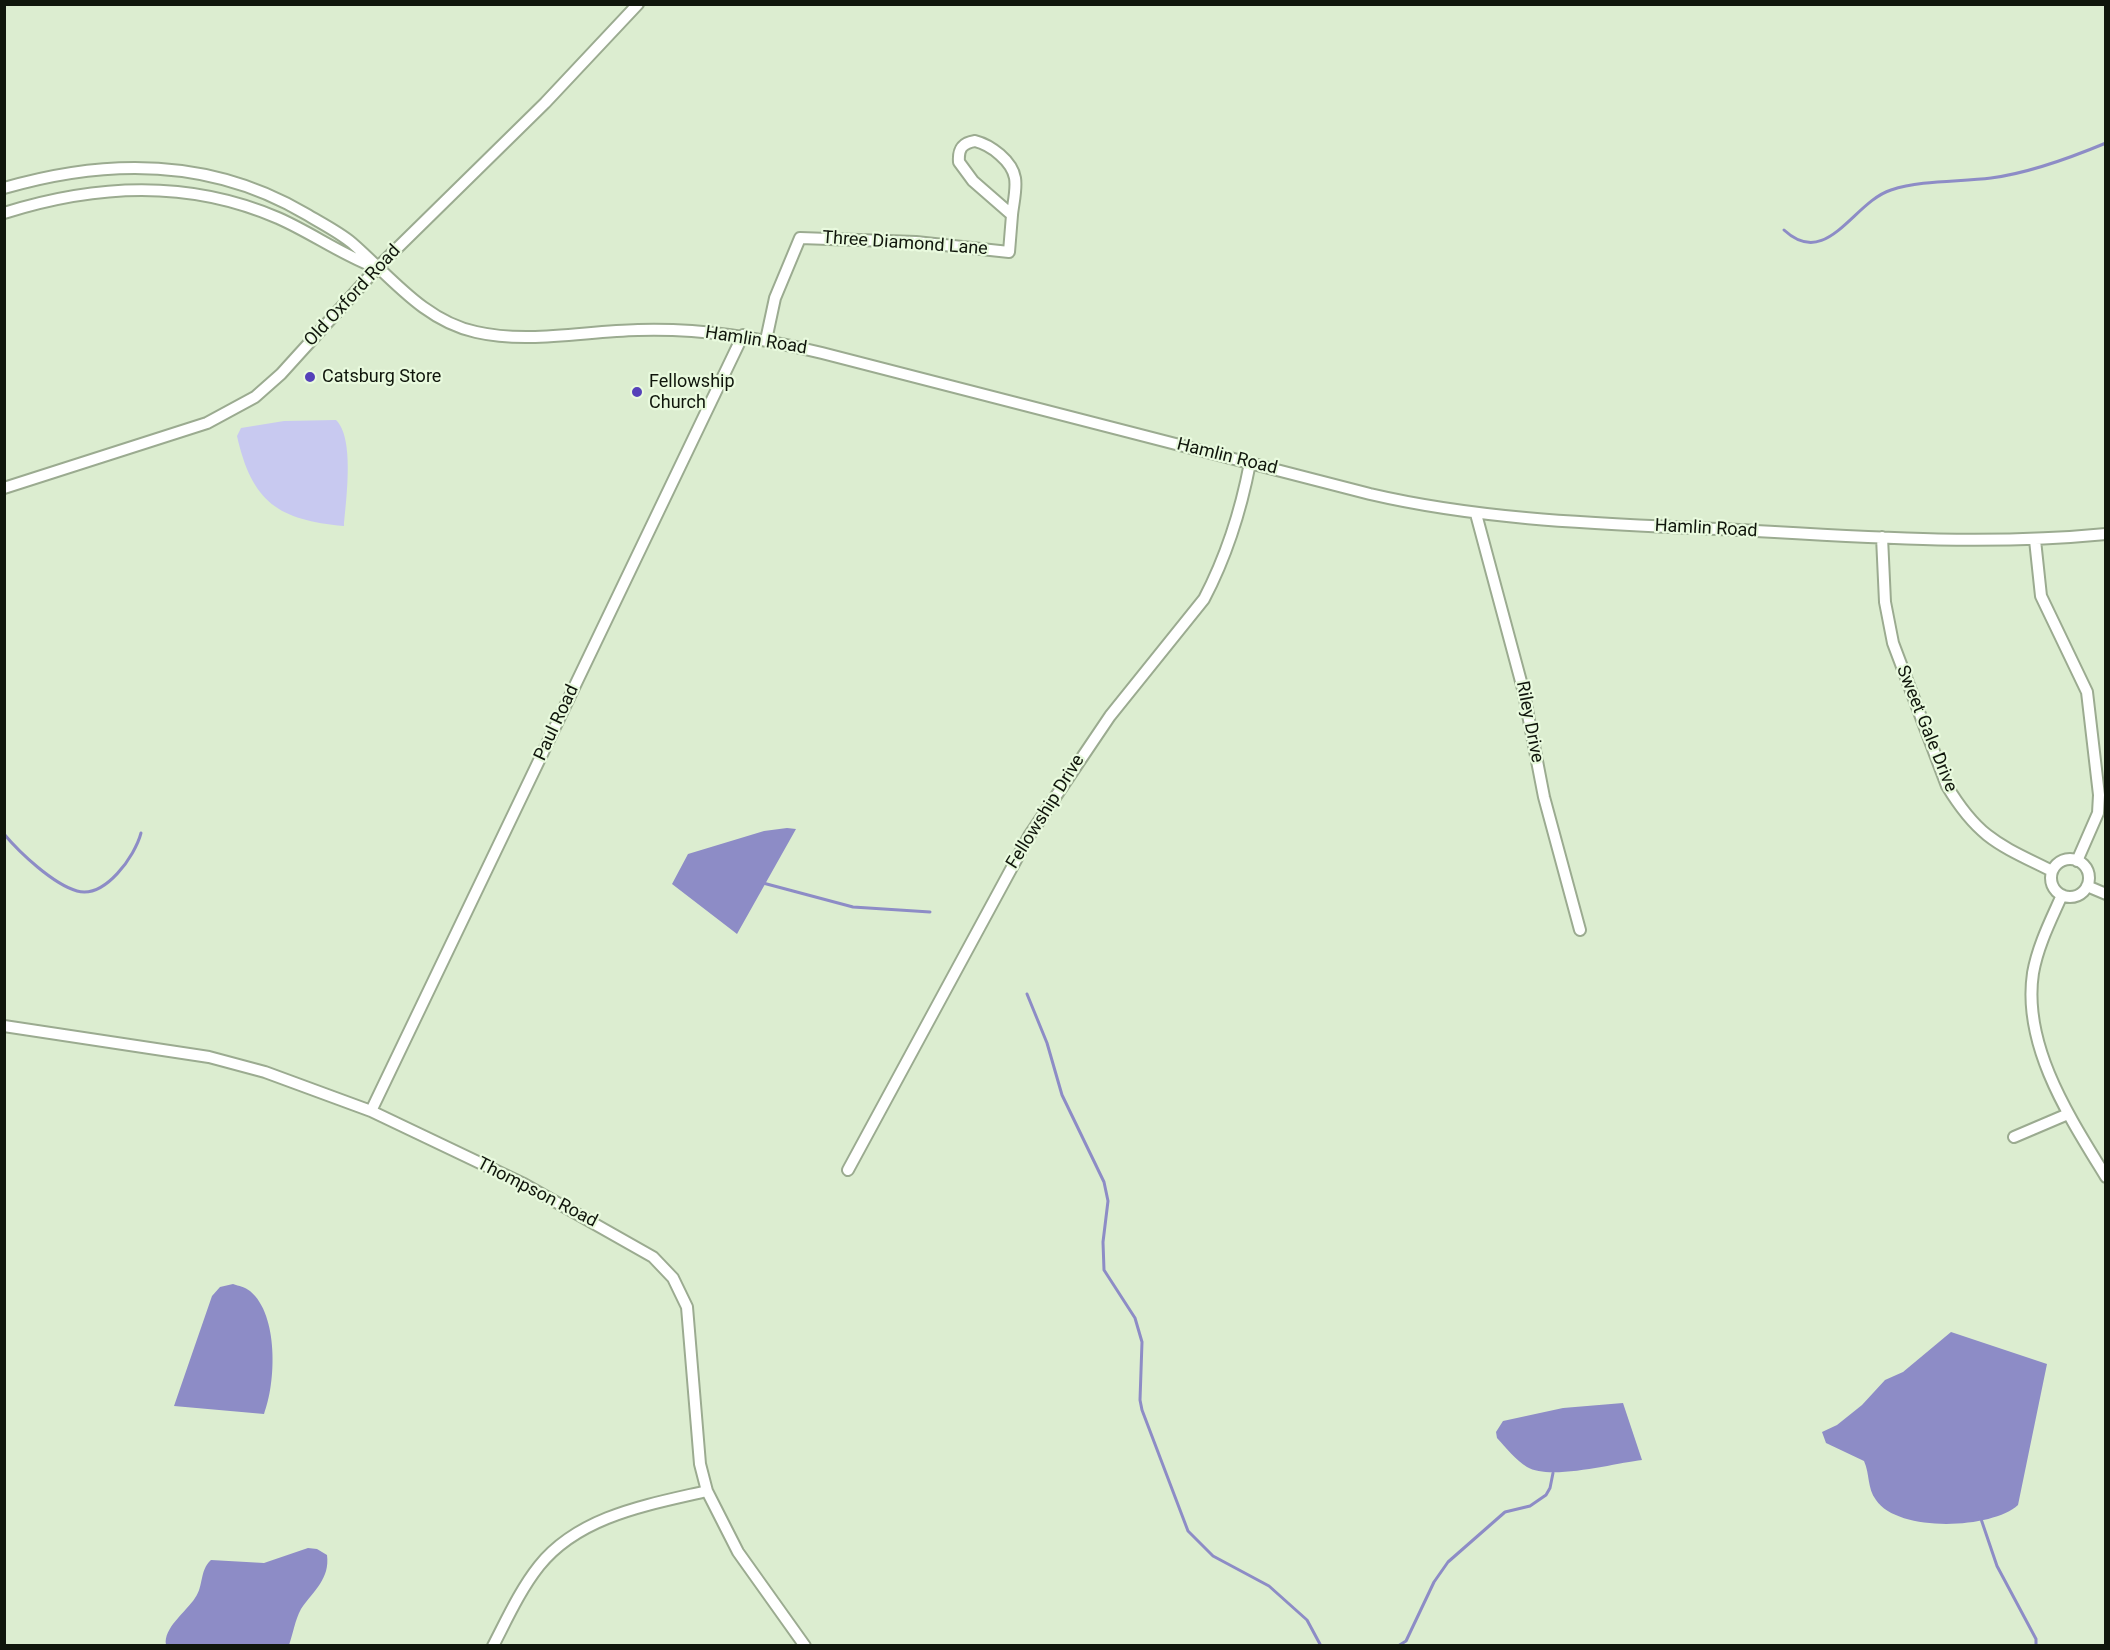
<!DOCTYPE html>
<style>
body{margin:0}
#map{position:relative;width:2110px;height:1650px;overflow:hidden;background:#dcedd0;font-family:Roboto,sans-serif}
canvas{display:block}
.frame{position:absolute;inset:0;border:6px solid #10160c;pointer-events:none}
</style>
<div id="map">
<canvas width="2110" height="1650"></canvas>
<div class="frame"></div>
</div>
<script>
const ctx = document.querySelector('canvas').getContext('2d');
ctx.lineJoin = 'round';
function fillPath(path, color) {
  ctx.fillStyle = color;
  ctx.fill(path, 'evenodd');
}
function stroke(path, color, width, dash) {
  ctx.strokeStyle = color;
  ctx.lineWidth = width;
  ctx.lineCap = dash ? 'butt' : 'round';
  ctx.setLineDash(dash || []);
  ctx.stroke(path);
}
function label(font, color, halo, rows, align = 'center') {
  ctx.font = font + ' Roboto,sans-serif';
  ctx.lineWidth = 4.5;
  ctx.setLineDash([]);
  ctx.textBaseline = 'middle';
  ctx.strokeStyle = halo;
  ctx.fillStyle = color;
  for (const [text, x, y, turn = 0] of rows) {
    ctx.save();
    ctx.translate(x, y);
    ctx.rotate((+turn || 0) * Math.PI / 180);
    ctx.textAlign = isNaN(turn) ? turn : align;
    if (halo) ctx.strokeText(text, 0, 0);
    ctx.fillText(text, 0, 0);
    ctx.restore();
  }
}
fillPath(new Path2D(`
 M336,420C355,438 346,501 344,526C279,520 252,503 237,436L241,428L284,421Z`), '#c8c9f0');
fillPath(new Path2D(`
 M787,828L796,829L737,934L672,884L688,854L764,831Z
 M233,1284C239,1286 245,1287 250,1291C279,1315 276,1383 264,1414L174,1406L212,1296L220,1287Z
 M1951,1332L2047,1364L2018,1505C1992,1529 1898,1533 1876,1500C1867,1488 1870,1474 1864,1461L1826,1443L1822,1432L1837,1425L1862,1405L1885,1380L1903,1372Z
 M1623,1403L1642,1460C1615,1463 1550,1481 1527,1467C1516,1460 1506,1448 1497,1438L1496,1432L1503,1421L1563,1408Z
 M308,1548L317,1549L327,1555C330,1579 314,1590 301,1609C295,1620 293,1634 289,1645H166C163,1628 186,1612 195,1598C204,1586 199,1571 211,1560L264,1563Z`), '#8d8cc6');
stroke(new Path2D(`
 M1784,230C1827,270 1853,202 1891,190C1922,180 1959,182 1991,178C2030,173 2070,158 2106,143
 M4,834C20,853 53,884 77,891C105,899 135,856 141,833
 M763,883L853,907L930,912
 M1027,994L1047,1043L1062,1095L1104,1182L1108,1201L1103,1242L1104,1270L1135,1318L1142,1342L1140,1400L1142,1410L1188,1531L1213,1556L1269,1586L1307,1620L1321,1646
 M1980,1516L1997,1566L2036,1639V1646
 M1398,1646L1406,1641L1434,1582L1448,1562L1505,1512L1530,1506L1546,1495L1550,1488L1553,1473`), '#8d8cc6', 3);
const minor = new Path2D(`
 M975,141C991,145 1012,161 1015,178C1017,189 1013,204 1012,215L973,181L959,162C958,149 962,143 975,141Z
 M4,188C107,158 212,158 306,214C321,223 339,232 352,243C390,276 424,321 476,332C528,344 585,331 638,330C702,328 760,338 822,353L1370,494C1490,522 1615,524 1739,530C1861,537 1984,546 2106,534
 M4,213C96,184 188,179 278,218C310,232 339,253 372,266
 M766,340L775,298L800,238L916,242L1009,252L1012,215
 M4,488L207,423L255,397L281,374L377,268L545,103L638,4
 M1476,514L1523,689L1544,797L1580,930
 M1882,537L1885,602L1893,643L1947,786C1979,839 2000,845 2052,871
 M2035,540L2041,596L2087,692L2099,795L2098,813L2077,861
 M2051 878a19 19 0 1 1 38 0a19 19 0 1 1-38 0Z
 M2087,886L2106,894
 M2062,895C2051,920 2038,945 2033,973C2022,1046 2070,1118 2106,1177
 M4,1026L209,1057L265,1072L371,1111L524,1184L653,1257L673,1278L687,1307L700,1464L707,1491L738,1552L805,1646
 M371,1111L743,335
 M2014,1137L2068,1114
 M848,1170L1029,836L1110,716L1204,599C1226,557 1241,510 1250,463
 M493,1646C507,1619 520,1590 539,1566C579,1516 647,1505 707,1491`);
stroke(minor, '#9bab90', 14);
stroke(minor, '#fff', 10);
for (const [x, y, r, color] of [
 [310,377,6,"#5541b9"],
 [637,392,6,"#5541b9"]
]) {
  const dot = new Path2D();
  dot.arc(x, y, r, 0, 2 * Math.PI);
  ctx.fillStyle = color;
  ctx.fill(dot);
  stroke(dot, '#e9fade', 2);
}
label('18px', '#10160c', '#e9fade', [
 ["Three Diamond Lane",905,244,4],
 ["Old Oxford Road",353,296,-47],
 ["Hamlin Road",756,341,9],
 ["Hamlin Road",1227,457,14],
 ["Hamlin Road",1706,529,3],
 ["Riley Drive",1529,722,79],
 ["Paul Road",557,723,-65],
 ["Sweet Gale Drive",1926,729,68],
 ["Fellowship Drive",1046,812,-58],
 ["Thompson Road",537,1193,27]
]);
label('18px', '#10160c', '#e9fade', [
 ["Catsburg Store",322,377],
 ["Fellowship",649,382],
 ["Church",649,403]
], 'left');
</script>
